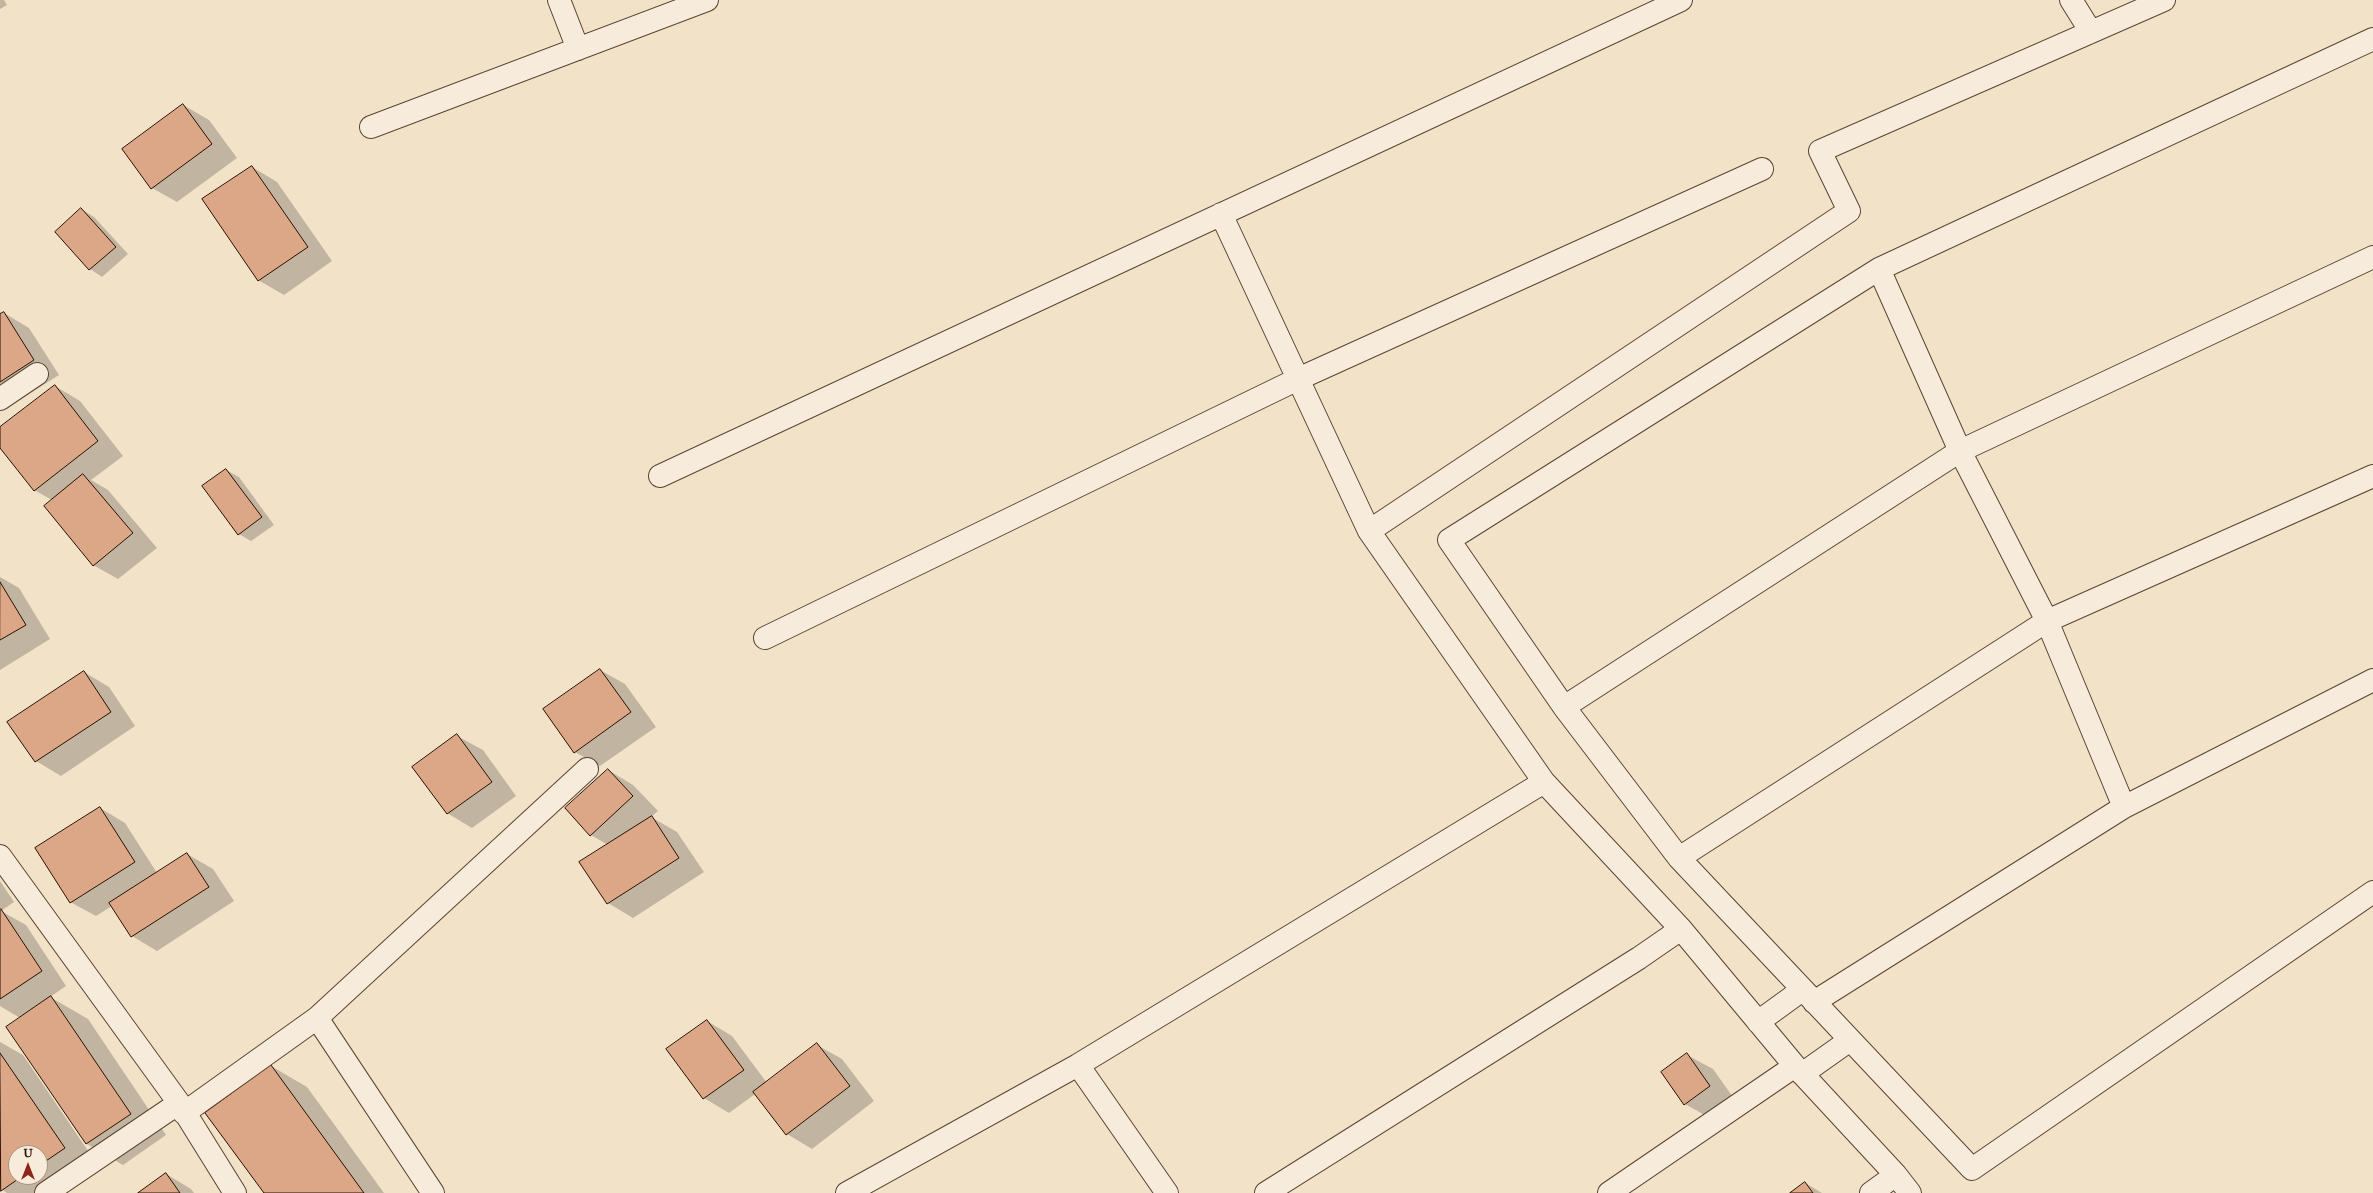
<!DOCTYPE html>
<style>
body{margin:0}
#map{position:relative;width:2373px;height:1193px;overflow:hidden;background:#f2e2c8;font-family:"IM FELL Double Pica",serif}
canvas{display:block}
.north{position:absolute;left:8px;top:1145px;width:40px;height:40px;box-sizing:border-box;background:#f7ecdb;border:1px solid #a59483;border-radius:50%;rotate:0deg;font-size:11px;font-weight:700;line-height:16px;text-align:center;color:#291000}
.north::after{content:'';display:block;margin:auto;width:14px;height:18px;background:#8f2418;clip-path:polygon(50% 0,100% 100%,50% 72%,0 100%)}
</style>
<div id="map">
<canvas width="2373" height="1193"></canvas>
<div class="north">U</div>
</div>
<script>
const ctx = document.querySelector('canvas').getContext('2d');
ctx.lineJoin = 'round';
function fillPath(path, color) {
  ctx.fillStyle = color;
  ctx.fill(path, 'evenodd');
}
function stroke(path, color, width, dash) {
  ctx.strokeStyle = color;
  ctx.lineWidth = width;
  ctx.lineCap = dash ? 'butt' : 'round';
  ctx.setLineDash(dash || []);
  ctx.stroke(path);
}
fillPath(new Path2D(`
 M0,0H4L7,5L0,9Z
 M183,105L209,120L237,158L177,202L152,188Z
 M252,167L277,182L332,261L284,295L258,280Z
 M81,209L94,217L128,254L102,277L90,269L56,232Z
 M4,313L29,328L59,375L16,402L0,393V316Z
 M55,386L80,401L123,456L91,480L108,490L157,548L118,579L93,565L52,500L34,490L0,446V428Z
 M226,470L239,477L274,525L251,541L239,534Z
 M0,577L19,588L50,639L0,670Z
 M600,670L625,684L656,727L600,766L575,752Z
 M84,672L109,687L135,726L61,776L36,761Z
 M457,736L483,750L516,796L472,828L447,813Z
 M608,770L633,785L658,811L651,817L677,832L704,872L633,918L608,903V845L591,835Z
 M100,808L125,823L157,873L187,854L213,869L234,901L157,951L132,936L112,906L96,916L70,902Z
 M0,881L14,902L1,911L26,925L66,986L50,997L88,1019L166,1135L123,1165L87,1144L20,1018L0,1006Z
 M707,1021L732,1036L767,1083L817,1045L842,1059L874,1101L812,1149L787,1134L755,1094L729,1113L704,1098Z
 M0,1042L23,1055L101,1170L65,1193H7L0,1188ZM16,1153H40V1177H16Z
 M1687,1055L1713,1069L1735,1100L1710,1118L1685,1104Z
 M271,1066L307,1087L384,1193H265Z
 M166,1174L191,1189L194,1193H140Z
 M1805,1183L1822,1193H1791Z`), '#0003');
const building = new Path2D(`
 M183,104L212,144L151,189L122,149Z
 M252,166L308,247L258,281L202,199Z
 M81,208L116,247L89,270L55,232Z
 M4,312L34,360L0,382V314Z
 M55,385L98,441L34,491L0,448V427Z
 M226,469L262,517L238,535L202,486Z
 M83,474L133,533L93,566L44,506Z
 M0,582L26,625L0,640Z
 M600,669L631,712L574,753L543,709Z
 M84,671L111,712L35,762L7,722Z
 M457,734L492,782L447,814L412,767Z
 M608,769L633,796L590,836L565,808Z
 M100,807L135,862L70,903L35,848Z
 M652,816L679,858L607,904L579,862Z
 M187,853L209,887L131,937L109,903Z
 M1,909L42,971L0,999V910Z
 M51,996L131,1114L86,1144L6,1027Z
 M707,1020L744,1070L703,1099L666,1049Z
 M817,1043L850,1086L786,1135L753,1092Z
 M0,1053L65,1148L40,1165V1153H16V1177H21L1,1191Z
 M1687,1053L1710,1086L1684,1105L1661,1072Z
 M271,1065L364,1193H264L205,1113Z
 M166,1173L180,1193H138Z
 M1805,1182L1813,1193H1790Z`);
fillPath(building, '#dca786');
stroke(building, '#291000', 1);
const minor = new Path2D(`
 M559,0L578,49
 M2071,0L2091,32
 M2373,39L1879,269L1449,540L1564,707L1679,858L1972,1169L2373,892
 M371,127L707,0
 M1221,214L1369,531
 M1879,269L1960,451L2047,621L2124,807
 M0,399L37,374
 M660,476L1681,0
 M765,638L1298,379L1762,169
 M1564,707L1960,451L2373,257
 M0,856L179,1103L235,1193
 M1679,858L2047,621L2373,476
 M1814,1002L2124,807L2373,680
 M317,1018L433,1193
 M1758,1022L1802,990
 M1078,1065L1167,1193
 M1802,1074L1850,1040
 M184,1113L317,1018L587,769
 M46,1193L179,1103
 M847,1193L1078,1065L1544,782
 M1266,1193L1639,958L1681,929
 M1609,1193L1795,1066
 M1871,1193L1896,1175
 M1910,1193L1896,1175L1795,1066L1681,929L1544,782L1369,531L1849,211L1820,151L2164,0`);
stroke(minor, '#5b4432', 24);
stroke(minor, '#f7ecdb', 22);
</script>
